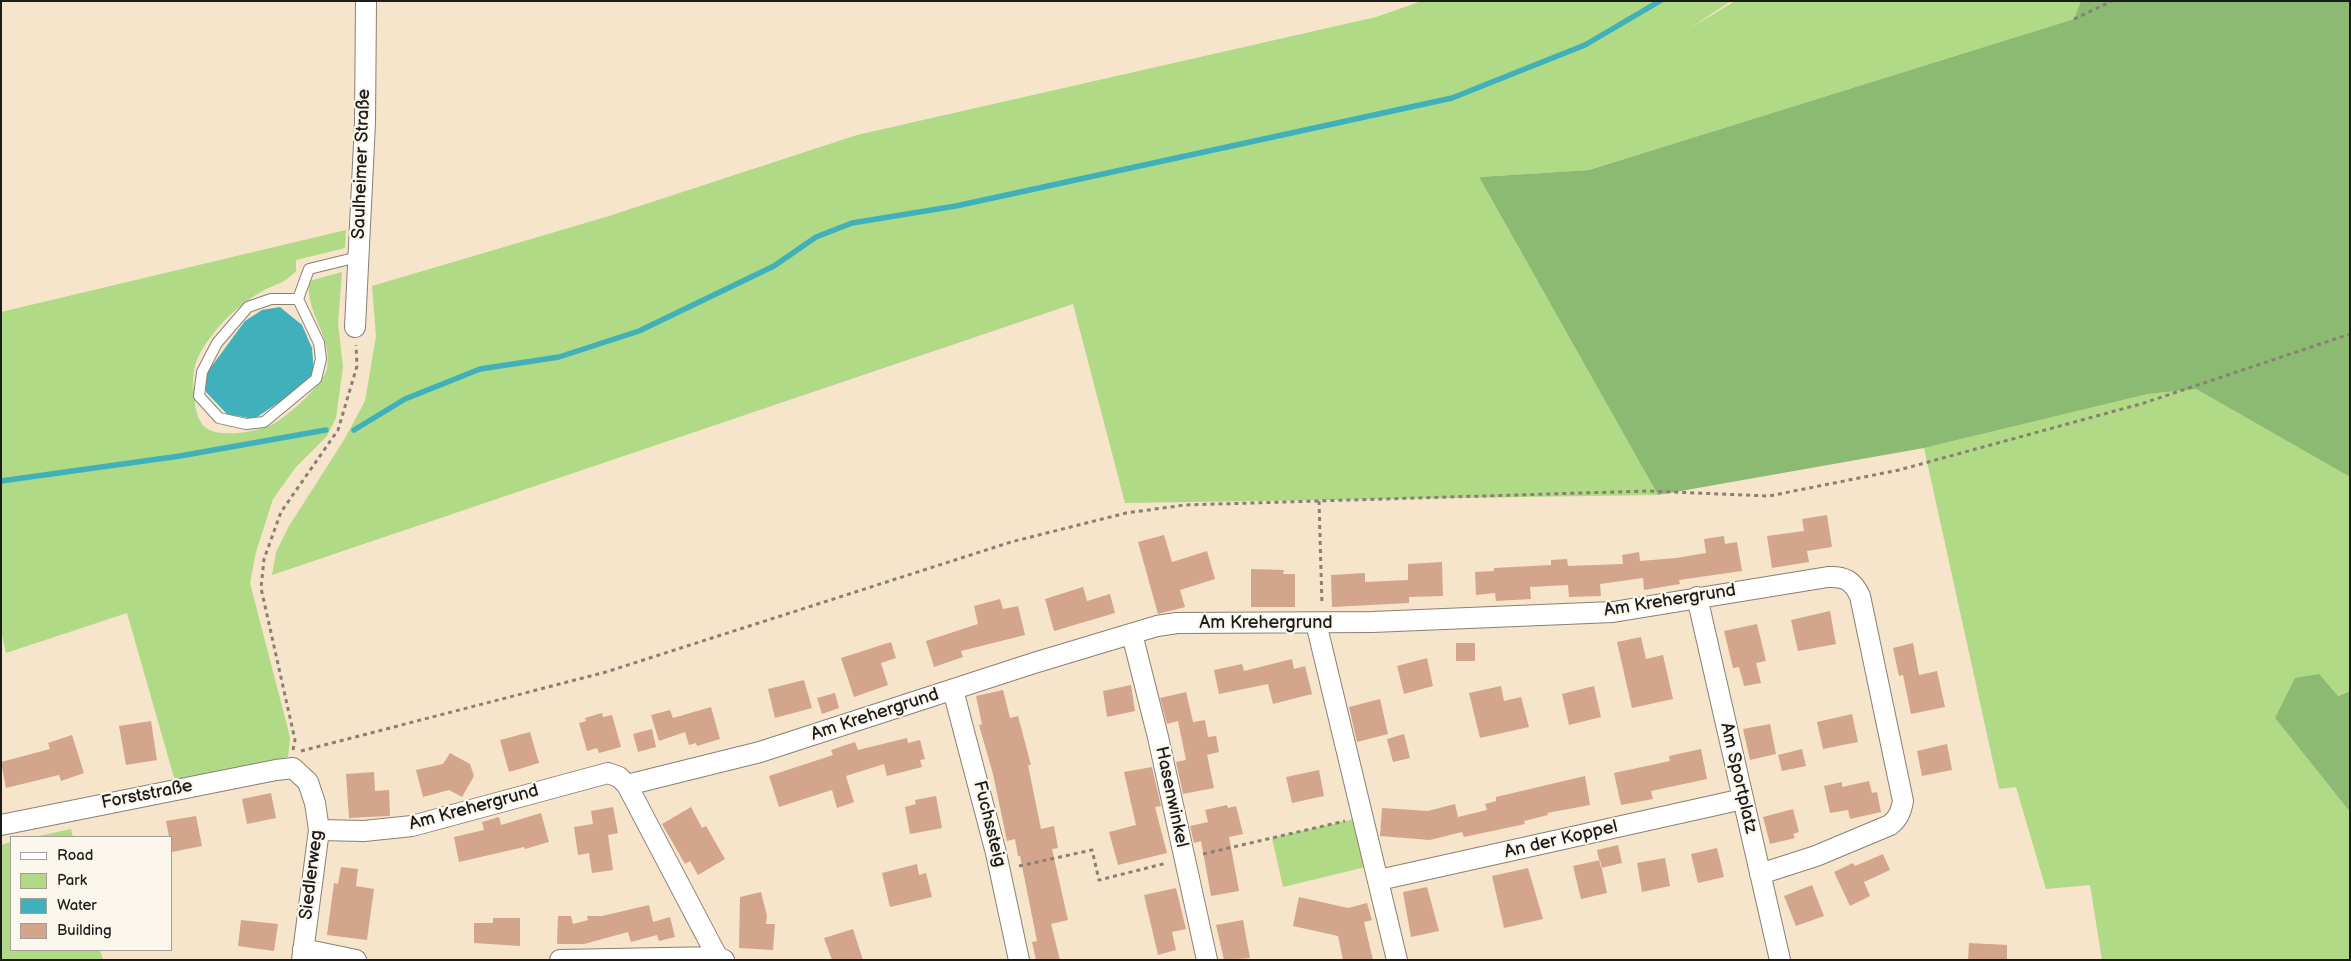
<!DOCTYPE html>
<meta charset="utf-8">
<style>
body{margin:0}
#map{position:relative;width:2351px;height:961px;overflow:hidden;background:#f6e4cb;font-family:"Balsamiq Sans",sans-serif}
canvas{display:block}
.frame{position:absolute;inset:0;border:2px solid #1c1c1c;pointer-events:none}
.legend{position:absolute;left:10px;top:836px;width:162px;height:115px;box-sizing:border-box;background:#fbf7ec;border:1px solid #a29f99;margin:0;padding:6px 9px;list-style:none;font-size:15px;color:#1c1c1c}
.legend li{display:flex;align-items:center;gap:10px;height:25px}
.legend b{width:25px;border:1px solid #a29f99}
</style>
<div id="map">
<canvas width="2351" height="961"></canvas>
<div class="frame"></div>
<ul class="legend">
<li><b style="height:6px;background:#fff"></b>Road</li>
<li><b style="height:14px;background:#b0da85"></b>Park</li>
<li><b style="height:14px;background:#40b0ba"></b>Water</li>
<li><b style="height:14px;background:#d4a58d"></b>Building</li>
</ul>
</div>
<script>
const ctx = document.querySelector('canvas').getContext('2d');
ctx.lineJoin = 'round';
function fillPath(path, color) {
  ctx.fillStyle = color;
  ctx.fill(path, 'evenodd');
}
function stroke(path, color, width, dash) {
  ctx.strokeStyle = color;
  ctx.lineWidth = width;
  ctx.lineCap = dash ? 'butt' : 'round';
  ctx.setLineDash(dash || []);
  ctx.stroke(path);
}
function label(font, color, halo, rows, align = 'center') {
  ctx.font = font + ' "Balsamiq Sans",sans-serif';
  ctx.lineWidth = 4.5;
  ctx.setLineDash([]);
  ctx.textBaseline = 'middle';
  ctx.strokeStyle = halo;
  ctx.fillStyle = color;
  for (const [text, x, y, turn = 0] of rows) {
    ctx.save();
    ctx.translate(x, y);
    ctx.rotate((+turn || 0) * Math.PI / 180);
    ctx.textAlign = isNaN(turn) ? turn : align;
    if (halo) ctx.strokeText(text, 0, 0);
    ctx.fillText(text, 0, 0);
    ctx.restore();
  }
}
fillPath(new Path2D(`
 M1422,1H1731L1689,29L1735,1H2081L2074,19L1589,170L1479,177L1658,495L1125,503L1073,304L272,575L276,552L289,526L344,440L365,401L376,336L372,286L609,216L857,135L1376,17Z
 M346,230L345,248L296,260V271C283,285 276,283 261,292C243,302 225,318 213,334C197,354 191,368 194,393C195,405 196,420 206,428C221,438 253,432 269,426C284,420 325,384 327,368C333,337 305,313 309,281L342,272L338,323L343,367L336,418L327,436L296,467L273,499L256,552L250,583L290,737L288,757L175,781L127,613L6,653L1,631V312Z
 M2196,389L2350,477V691L2275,718L2350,812V960H2102L2090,885L2046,889L2016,787L1999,789L1924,448L2148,394Z
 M1363,817L1374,865L1283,887L1272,838Z
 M71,829L73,837H34Z
 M11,842V950H100L103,960H1V845Z`), '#b0da85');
fillPath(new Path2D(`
 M2081,1H2350V477L2196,389L2148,394L1924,448L1658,495L1479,177L1589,170L2074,19Z
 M2319,674L2338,696L2350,691V812L2275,718L2295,678Z`), '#8cba72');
fillPath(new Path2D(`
 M280,307L302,325L312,348L314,373L284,399L254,419L227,414L206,392V374L245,321L262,310Z`), '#40b0ba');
stroke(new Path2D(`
 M354,430L405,399L480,369L559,357L639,331L774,266L816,237L852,223L956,206L1452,98L1585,45L1660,1
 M1,481L180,456L326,430`), '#40b0ba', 5.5);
fillPath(new Path2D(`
 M1827,515L1832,547L1807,551L1809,562L1772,568L1767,536L1804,531L1802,519Z
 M1164,535L1172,562L1207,551L1215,579L1180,590L1185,607L1158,614L1138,542Z
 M1724,536L1725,544L1737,542L1742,571L1679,580L1680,584L1644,590L1643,578L1600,584L1601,596L1569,597L1568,585L1530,587L1531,599L1496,601L1495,593L1476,595L1475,572L1494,571V568L1551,565V560L1567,559L1568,566L1623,564L1622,555L1639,552L1640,561L1676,558L1706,553L1704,539Z
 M1442,562L1443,596L1409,597V603L1332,607L1331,575L1365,573V582L1408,580V564Z
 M1251,569L1284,570L1283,574H1295V607H1251Z
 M1083,587L1087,601L1110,594L1115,613L1054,631L1045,599Z
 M1000,599L1003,609L1018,606L1025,635L961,651L963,657L934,667L926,641L978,624L974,606Z
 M1830,611L1836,644L1798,651L1791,620Z
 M1757,624L1766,661L1756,663L1761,683L1744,686L1739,667L1733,668L1724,631Z
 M1641,637L1646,659L1663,655L1673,699L1632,708L1617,642Z
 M891,642L896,658L881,663L888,685L854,697L841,658Z
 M1456,643H1475V661H1456Z
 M1913,643L1919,675L1937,671L1945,707L1911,714L1903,675L1899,676L1893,648Z
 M1427,658L1433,686L1404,694L1397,666Z
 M1292,659L1294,669L1305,666L1312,694L1273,704L1268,684L1219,694L1214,670L1242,664L1244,671Z
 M804,680L812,708L775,718L768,689Z
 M1131,685L1135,711L1107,717L1103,691Z
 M1501,686L1504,701L1521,697L1529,727L1480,738L1469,693Z
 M1594,686L1601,717L1569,725L1562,694Z
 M1003,690L1010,718L1018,716L1031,765H1028L1041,829L1054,826L1058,848L1052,849L1068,920L1051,924L1060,960H1036L1032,942L1037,941L1020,856H1018L1015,839L1007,841L993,774L979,725L982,724L976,696Z
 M1186,692L1193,722L1205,720L1208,737L1216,736L1219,752L1207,755L1214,788L1183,794L1176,762L1186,760L1178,721L1167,724L1160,698Z
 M835,693L839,708L822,714L817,698Z
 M1380,699L1388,734L1357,742L1349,707Z
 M711,707L720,739L697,746L696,743L689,745L685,732L659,741L651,715L670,710L673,718Z
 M602,713L603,717L612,715L621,747L599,753L597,748L587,751L579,723L586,721L585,718Z
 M1852,714L1858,742L1823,749L1817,722Z
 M151,721L157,760L126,765L119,726Z
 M1770,724L1776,754L1750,760L1743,729Z
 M652,729L656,747L638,752L633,734Z
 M530,732L539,763L509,772L500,740Z
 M1404,734L1410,758L1393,762L1387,739Z
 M72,735L84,773L61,781L59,775L6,788L1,762L50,749L48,743Z
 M907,738L908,743L920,740L925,759L920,760L922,767L887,776L884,764L846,776L854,802L837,808L832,790L779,807L769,776L833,755L831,750L855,742L858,750Z
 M1947,744L1952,770L1922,776L1917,751Z
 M1701,749L1707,779L1651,791L1653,799L1621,805L1614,773L1670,761L1669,756Z
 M1802,749L1806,766L1782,771L1778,755Z
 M450,753L470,764L474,776L462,797L449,790L423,797L416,770L443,764Z
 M1152,767L1161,806L1155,807L1167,853L1118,865L1109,832L1136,825L1124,772Z
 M1319,770L1324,796L1292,803L1286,777Z
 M374,772L375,791L389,790L390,816L349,818L346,774Z
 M1585,776L1590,805L1547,813L1548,815L1524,821L1525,824L1464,837L1462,832L1430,840L1380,836L1382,808L1428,811L1455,804L1458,817L1487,810L1485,804L1496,801V797Z
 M1869,781L1872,793L1877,792L1881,812L1850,819L1848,810L1830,813L1824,786L1842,782V787Z
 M271,793L276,818L247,824L242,799Z
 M936,796L942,828L910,834L905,807L916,804L915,800Z
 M1227,805L1228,808L1236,806L1243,834L1229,837L1239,891L1211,896L1201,841L1194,843L1190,826L1208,822L1205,810Z
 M613,807L618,833L608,835L613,870L592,873L589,853L578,855L574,827L593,824L591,811Z
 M691,807L702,828L706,826L725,859L698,875L690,861L685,864L662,824Z
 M1793,809L1799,832L1793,834L1795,838L1770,844L1763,817Z
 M541,813L549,842L525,849L524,847L459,862L454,837L484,830L482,822L499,817L501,825Z
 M196,816L202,846L172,852L171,837H169L166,821Z
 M1618,845L1622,863L1601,868L1597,850Z
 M1717,848L1724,877L1698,883L1691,854Z
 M1883,854L1890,870L1864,882L1870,896L1850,906L1834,872L1853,863L1855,866Z
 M1665,858L1670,886L1642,892L1637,863Z
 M1600,860L1607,893L1581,899L1573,866Z
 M917,864L919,875L926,873L932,897L890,907L882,873Z
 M341,867L358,869L356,886L374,889L367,940L327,935L334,883L338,884Z
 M1528,868L1543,919L1504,928L1492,876Z
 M1812,885L1824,916L1796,926L1784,896Z
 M1427,887L1439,931L1411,937L1403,892Z
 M1176,888L1186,929L1172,932L1176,950L1158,955L1144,895Z
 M761,892L767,916L766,924H775L773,950L739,948L740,897Z
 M1299,897L1348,908L1367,903L1372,920L1364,922L1373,960H1343L1338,936L1293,926Z
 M649,905L653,922L670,917L675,937L659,941L657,935L631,942L628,932L584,944H557L558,916H571L573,924L588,920L587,916H602Z
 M493,918H520V946L474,943V923H493Z
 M241,920L278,924L274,951L238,946Z
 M1243,920L1250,958L1224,960L1216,925Z
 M853,929L863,960H832L824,938Z
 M1969,943L2007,945V960H1968Z`), '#d4a58d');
const lane = new Path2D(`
 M271,299H298L319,343L321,359L316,379L264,422L246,424L219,418L199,396L202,372L217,343L248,307Z
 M298,299L309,269L358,257`);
const street = new Path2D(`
 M355,327L365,123L366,1
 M1697,597L1780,960
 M1316,623L1397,960
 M1132,634L1158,737L1207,960
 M953,690L996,853L1019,960
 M627,785L760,752L1034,663L1157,626L1177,623L1372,622L1613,612L1828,577C1845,576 1853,581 1860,596L1903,801C1901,811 1899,818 1890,825L1816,856L1760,874
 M1,825L276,770L293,768L308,782L315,803L319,830L302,960
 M319,830L364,831L412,826L608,773L619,777L627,785L719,960
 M1379,880L1743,799
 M303,949L356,960
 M560,960L718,957L724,960`);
stroke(lane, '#898074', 12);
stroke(street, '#898074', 22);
stroke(new Path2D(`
 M2074,19L2112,1
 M1319,501L1322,605
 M293,750L295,740L261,588L264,559L281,512L338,430L357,366L356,345
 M301,751L606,672L1011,542L1126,513L1185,505L1648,491L1769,496L1899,470L2144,403L2350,334
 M1203,854L1345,821
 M1019,866L1092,850L1099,880L1167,863`), '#898074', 3, [4, 4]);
stroke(lane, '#fff', 10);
stroke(street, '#fff', 20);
label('18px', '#1c1c1c', '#fbf7ec', [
 ["Saulheimer Straße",362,164,-88],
 ["Am Krehergrund",1670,601,-9],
 ["Am Krehergrund",1266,623],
 ["Am Krehergrund",875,715,-18],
 ["Am Sportplatz",1738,778,77],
 ["Forststraße",147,795,-11],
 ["Hasenwinkel",1171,797,78],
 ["Am Krehergrund",474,808,-15],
 ["Fuchssteig",989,824,76],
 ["An der Koppel",1561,840,-13],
 ["Siedlerweg",312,875,-83]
]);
</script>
